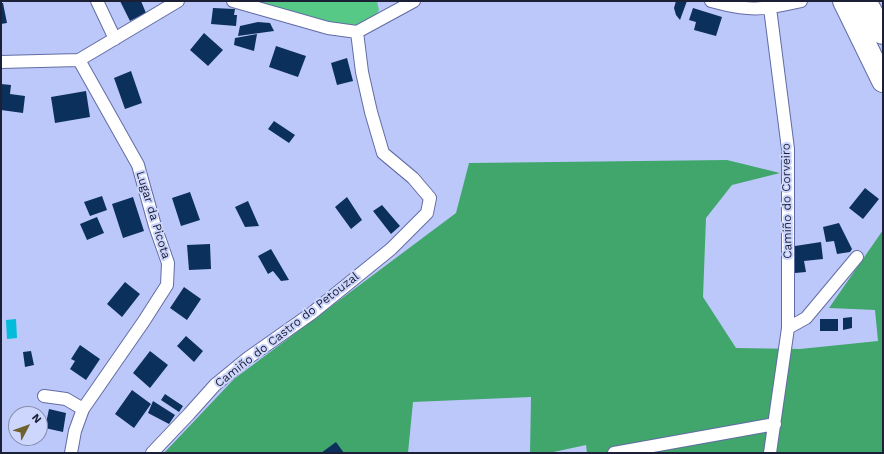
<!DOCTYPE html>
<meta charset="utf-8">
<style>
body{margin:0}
#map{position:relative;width:884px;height:454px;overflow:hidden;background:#bdc8fa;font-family:"Work Sans",sans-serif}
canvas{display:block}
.frame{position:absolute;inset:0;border:2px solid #1c2037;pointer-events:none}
.north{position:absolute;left:8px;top:406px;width:40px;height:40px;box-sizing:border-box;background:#cdd6fc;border:1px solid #868dad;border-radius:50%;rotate:49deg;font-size:11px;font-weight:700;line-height:16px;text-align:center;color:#1c2037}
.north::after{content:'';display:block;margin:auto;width:14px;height:18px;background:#6e612e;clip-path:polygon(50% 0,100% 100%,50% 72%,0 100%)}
</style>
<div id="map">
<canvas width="884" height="454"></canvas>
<div class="frame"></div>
<div class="north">N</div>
</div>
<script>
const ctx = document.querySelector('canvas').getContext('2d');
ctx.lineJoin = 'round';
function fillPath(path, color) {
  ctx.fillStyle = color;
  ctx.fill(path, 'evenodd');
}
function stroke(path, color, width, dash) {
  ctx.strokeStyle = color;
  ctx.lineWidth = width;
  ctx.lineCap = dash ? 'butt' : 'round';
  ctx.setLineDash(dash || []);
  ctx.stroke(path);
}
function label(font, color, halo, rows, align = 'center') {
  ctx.font = font + ' "Work Sans",sans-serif';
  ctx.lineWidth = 4;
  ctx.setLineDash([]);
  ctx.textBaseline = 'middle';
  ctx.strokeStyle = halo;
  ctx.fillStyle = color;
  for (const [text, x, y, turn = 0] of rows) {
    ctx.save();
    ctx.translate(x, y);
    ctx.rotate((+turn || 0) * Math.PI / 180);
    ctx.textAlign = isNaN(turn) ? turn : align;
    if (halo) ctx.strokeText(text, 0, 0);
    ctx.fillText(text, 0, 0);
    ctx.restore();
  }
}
fillPath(new Path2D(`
 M252,1H377L379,10L375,17L357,26L308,19Z`), '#57c987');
fillPath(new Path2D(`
 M727,160L780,173L732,185L706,218L703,297L736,348L800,349L878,341L875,310L829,308L883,230V453H587L586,445L549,453H530L531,397L413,402L408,453H164L234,379L456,213L469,163Z`), '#40a66c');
fillPath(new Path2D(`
 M16,319L17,338L7,339L6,320Z`), '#03bcdb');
fillPath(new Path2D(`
 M120,1H141L146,13L130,21Z
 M676,1H687L680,20L676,15L674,8Z
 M1,3H3L7,23L1,24Z
 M213,8L235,9L234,15H237L236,26L211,24Z
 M693,8L722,17L716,36L694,30L696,22L689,20Z
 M258,22L270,23L274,31L238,36L240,26Z
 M204,33L223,50L208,66L190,50Z
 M257,34L254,51L234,45L235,38Z
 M276,46L306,56L298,77L269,67Z
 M347,58L353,81L337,85L331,63Z
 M131,71L142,103L125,109L114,78Z
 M1,84L11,85L10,94L25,96L23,113L1,110Z
 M86,91L90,117L55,123L51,97Z
 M274,121L295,135L289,143L268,129Z
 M865,188L879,199L863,219L849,208Z
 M190,192L200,220L181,226L172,198Z
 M102,196L107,210L90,216L84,202Z
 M133,197L144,231L123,238L112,204Z
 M347,197L362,220L351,229L335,207Z
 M248,201L259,226L245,227L235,207Z
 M382,205L400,226L391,234L373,211Z
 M97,217L104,233L87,240L80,224Z
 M839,223L852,249L850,252L837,254L834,241L826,242L823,227Z
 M821,242L823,259L804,261L806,272L795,273L794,264L795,246Z
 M210,244L211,269L189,270L187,245Z
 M271,249L289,280L281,281L273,271L268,274L258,256Z
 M125,282L140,294L122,317L107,304Z
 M184,287L201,299L187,320L170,308Z
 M852,317V328L843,330V318Z
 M820,319H838V331H820Z
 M186,336L203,351L194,362L177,346Z
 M80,345L100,359L86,380L70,369L75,361L71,359Z
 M31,351L34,365L25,367L23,352Z
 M150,351L168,365L150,388L133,373Z
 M132,390L151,404L134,428L115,414Z
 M165,394L183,406L179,412L161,400Z
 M153,401L175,415L169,424L148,413Z
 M49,409L66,413L63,432L45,428Z
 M336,442L344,453H321Z`), '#0b305b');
const street = new Path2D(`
 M97,1L115,39
 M233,1L328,28L357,32L414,1
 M711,1C730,6 750,11 770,7C780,6 790,3 801,1
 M770,8L788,149V328L770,453
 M1,62L79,60L178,1
 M788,328L806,318L857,257
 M44,396L66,399L83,409
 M71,453L75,431L83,409L144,321L167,285L168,263L155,226L138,165L79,60
 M152,453L189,414L215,385L248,358L312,313L391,249L427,213L430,198L413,178L383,153L371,112L362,72L357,32
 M614,453L775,424`);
const highway = new Path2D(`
 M844,1L883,81
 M865,1L883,33`);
stroke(street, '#626ca4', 14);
stroke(highway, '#626ca4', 24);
stroke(street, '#fff', 12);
stroke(highway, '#fff', 22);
label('12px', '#1c2037', '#cdd6fc', [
 ["Camiño do Corveiro",787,201,-91],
 ["Lugar da Picota",153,215,73],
 ["Camiño do Castro do Petouzal",287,330,-38]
]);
</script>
